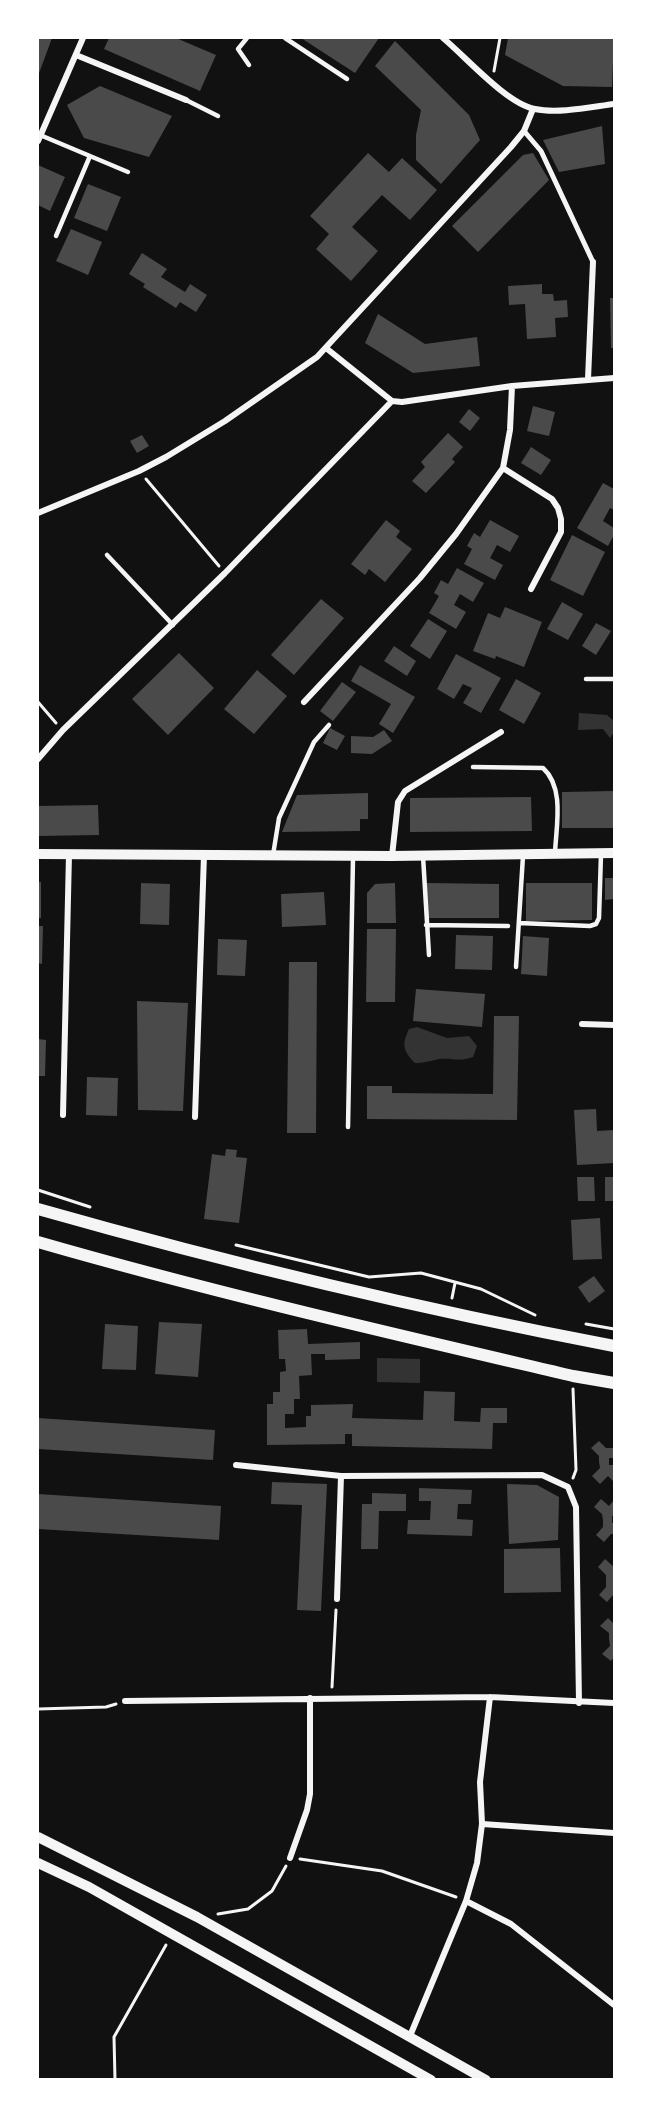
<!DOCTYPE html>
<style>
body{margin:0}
#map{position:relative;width:652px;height:2117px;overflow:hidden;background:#111;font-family:Arial,sans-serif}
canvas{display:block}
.frame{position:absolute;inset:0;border:39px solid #fff;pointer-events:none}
</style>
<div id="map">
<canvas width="652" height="2117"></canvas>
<div class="frame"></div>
</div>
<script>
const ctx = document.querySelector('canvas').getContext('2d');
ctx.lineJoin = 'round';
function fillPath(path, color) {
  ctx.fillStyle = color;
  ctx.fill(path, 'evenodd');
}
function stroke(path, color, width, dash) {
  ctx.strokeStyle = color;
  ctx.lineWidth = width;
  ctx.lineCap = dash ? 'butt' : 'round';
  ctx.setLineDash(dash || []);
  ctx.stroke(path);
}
fillPath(new Path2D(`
 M579,713L607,715L614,721V732L610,738L603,729L578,730Z
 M417,1027L447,1038L469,1036L477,1046L473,1057C459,1062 452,1058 439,1059C430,1061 424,1063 415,1063C402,1050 402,1044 409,1029Z
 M377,1358L420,1359V1383L377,1382Z`), '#333');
fillPath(new Path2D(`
 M38,38H52L38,76Z
 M109,38H176L216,55L200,91L104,49Z
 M301,38H379L355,73Z
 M508,38H614L612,87L563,86L505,55Z
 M395,41L469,115L480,140L441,184L416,160V135L421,110L375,66Z
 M100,86L172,116L149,157L84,138L67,105Z
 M602,126L605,164L559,172L543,140Z
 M368,153L389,172L402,158L437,190L410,220L382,195L352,227L378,251L351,281L316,249L329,234L310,216Z
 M533,153L549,180L478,252L452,226L523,155Z
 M38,165L65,177L50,211L38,205Z
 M88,184L121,197L107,231L74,218Z
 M71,229L102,242L88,275L56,261Z
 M142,253L167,269L161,277L185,292L190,284L207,295L196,312L180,302L176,308L143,287L145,284L129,274Z
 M542,284V294H553L554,301L567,300L568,317L555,318L556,337L527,339L525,304L509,305L508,286Z
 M610,298H614V348H611Z
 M378,314L425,344L477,337L480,366L413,373L365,343Z
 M533,406L555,412L549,436L527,431Z
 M469,409L480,418L470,431L459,422Z
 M448,433L463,447L452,459L455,462L426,493L412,481L425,467L421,462Z
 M142,435L149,446L137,453L130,441Z
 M531,447L551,460L541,475L521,463Z
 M603,483L614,489V510L610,508L603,521L614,528V535L608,546L577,528Z
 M386,520L400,531L396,537L412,549L385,582L369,569L365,575L351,564Z
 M490,520L519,536L510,552L497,545L490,558L503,565L495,580L464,564L472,549L467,546L474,533L480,537Z
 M572,535L605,552L583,596L550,580Z
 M457,568L484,583L473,602L460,594L454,605L466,612L456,629L429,613L439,596L434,593L441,580L448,584Z
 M321,599L344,618L294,675L271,655Z
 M562,602L583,614L568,640L547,629Z
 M505,607L542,622L524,667L496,656L495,659L473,651L488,613L500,618Z
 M428,619L447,631L430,659L410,646Z
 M596,623L611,631L596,655L582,646Z
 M394,646L416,661L407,676L384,661Z
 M179,653L214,688L168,735L132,699Z
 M456,654L501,678L481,713L463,703L472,688L463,684L454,699L437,689Z
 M360,665L415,697L393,733L379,724L391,704L351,681Z
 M257,670L287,696L254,734L224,709Z
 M516,679L541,693L524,724L499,710Z
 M342,682L356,692L333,721L320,711Z
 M330,728L345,736L337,750L323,743Z
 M384,730L392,741L372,754L351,753V736L373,737Z
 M614,791V828H562V792Z
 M368,793V819H360V831L282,832L297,795Z
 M531,797L532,831L410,832V798Z
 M98,805L99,835L38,836V806Z
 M605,878H614V899L605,900Z
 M38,882H41V918H38Z
 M141,883L170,884L169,925L140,924Z
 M395,883L396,923H367V893L375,884Z
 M427,883L499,884V918H426Z
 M526,883H592V920L526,921Z
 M324,892L326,925L282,927L281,894Z
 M38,926H43L42,964L38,963Z
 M367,929H396L395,1002H366Z
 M456,935L493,936L492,970L455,969Z
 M523,936L549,938L547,976L521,974Z
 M218,939L247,940L245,976L217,975Z
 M289,962H317L316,1133H287Z
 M416,989L485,994L482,1027L413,1021Z
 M137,1001L188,1003L183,1111L138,1110Z
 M494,1016H519L517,1120L367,1119V1086H392V1093L493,1094Z
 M38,1039L46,1040L45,1076H38Z
 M87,1077L118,1078L117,1116L86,1115Z
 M596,1109L597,1131L614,1130V1163L577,1165L574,1110Z
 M226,1149L237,1150L236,1157L247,1158L239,1223L204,1219L212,1154L225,1156Z
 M577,1177H594L595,1201H578Z
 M605,1177H614V1201H605Z
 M600,1218L602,1259L573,1260L571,1220Z
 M594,1276L605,1291L589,1303L578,1287Z
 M159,1322L202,1324L198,1377L155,1374Z
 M105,1324L138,1326L136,1370L102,1369Z
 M307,1329L308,1344L360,1342V1359L325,1360V1354H311L312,1375L299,1376L300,1399H294V1414H285V1428L306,1427V1416H311V1405L353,1404L352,1418L423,1420L424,1391L455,1392L454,1421L480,1422L481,1408H507V1423H493L492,1449L352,1446V1434H345V1444L267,1445V1404H273V1392H280V1372L286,1371L285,1359H279L278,1330Z
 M38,1418L215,1430L213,1460L38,1449Z
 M599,1441L606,1448H614V1458H609V1465H614V1482L608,1476L600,1484L592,1476L600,1468L599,1462V1456L591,1448Z
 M272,1482L327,1484L321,1611L297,1610L302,1505L271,1504Z
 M507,1484L537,1485L559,1497L558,1540L509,1544Z
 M419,1488L472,1490L471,1504H458L457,1519L473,1520L472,1536L407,1534L408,1520H430L431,1501H419Z
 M372,1493L406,1494V1511H379L378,1549H361L362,1504H372Z
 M38,1494L221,1506L219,1540L38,1529Z
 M601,1499L609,1506L614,1500V1516H612V1523H614V1534H611L604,1542L596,1535L603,1527V1520L602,1514L594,1507Z
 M560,1548L561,1592L504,1593V1549Z
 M605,1559L614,1567V1594L607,1602L599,1595L606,1587V1575L598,1567Z
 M608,1618L614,1624V1657L611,1661L602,1654L610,1646L609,1639V1633L600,1626Z`), '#4a4a4a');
stroke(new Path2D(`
 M494,71L500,38
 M146,479L219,566
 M38,702L56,723
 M38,1190L90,1207
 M236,1245L369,1277L421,1273L481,1289L535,1315
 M452,1298L455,1283
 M586,1324L614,1329
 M573,1478L576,1470L573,1389
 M332,1687L336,1610
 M38,1709L106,1707L116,1704
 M300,1859L382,1871L456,1897
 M218,1914L248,1909L272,1891L286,1866
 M115,2080L114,2037L166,1945`), '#f5f5f5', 3);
stroke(new Path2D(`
 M247,38L238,49L249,65
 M285,38L347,79
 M186,100L218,116
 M40,135L128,172
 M56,236L90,156
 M107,555L173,625
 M586,679H614
 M473,767L543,768C565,788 556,827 555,853
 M273,855L279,818L314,742L329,725
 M423,856L429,955
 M519,923L590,926L596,924L599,918L601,854
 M426,925L508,926
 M516,967L523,856
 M348,1127L353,858`), '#f5f5f5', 4.5);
stroke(new Path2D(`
 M524,131L541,151L593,262`), '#f5f5f5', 5);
stroke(new Path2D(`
 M443,38C466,57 507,104 535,109C558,114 591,107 614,104
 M76,55L186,100
 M38,141L83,38
 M326,348L392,401L402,402L512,386L614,378
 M588,379L593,262
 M503,468L552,499L558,508L561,519V532L531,589
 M38,513L139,471L166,457L225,421L317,357L511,147L524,131L533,109
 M304,702L420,578L456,534L503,468L510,430L512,386
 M38,759L63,730L225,573L392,401
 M392,856L398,802L405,791L501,732
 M582,1024L614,1025
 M63,1115L69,854
 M195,1117L204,855
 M236,1465L341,1476L542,1475L568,1487L576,1507L579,1703
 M337,1599L341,1476
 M125,1701L490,1697L614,1703
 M482,1824L614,1833
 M290,1858L307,1810L310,1794V1698
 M466,1901L511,1924L614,2005
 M410,2036L466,1901L477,1863L482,1824L480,1782L490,1697`), '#f5f5f5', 6);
stroke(new Path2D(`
 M38,854L392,856L614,853
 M38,1837L197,1917L486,2080
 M38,1863L89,1887L431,2080`), '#f5f5f5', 10);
stroke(new Path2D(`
 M38,1209C228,1263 420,1309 614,1346
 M38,1242C215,1293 394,1334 573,1376L614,1383`), '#f5f5f5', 12);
</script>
